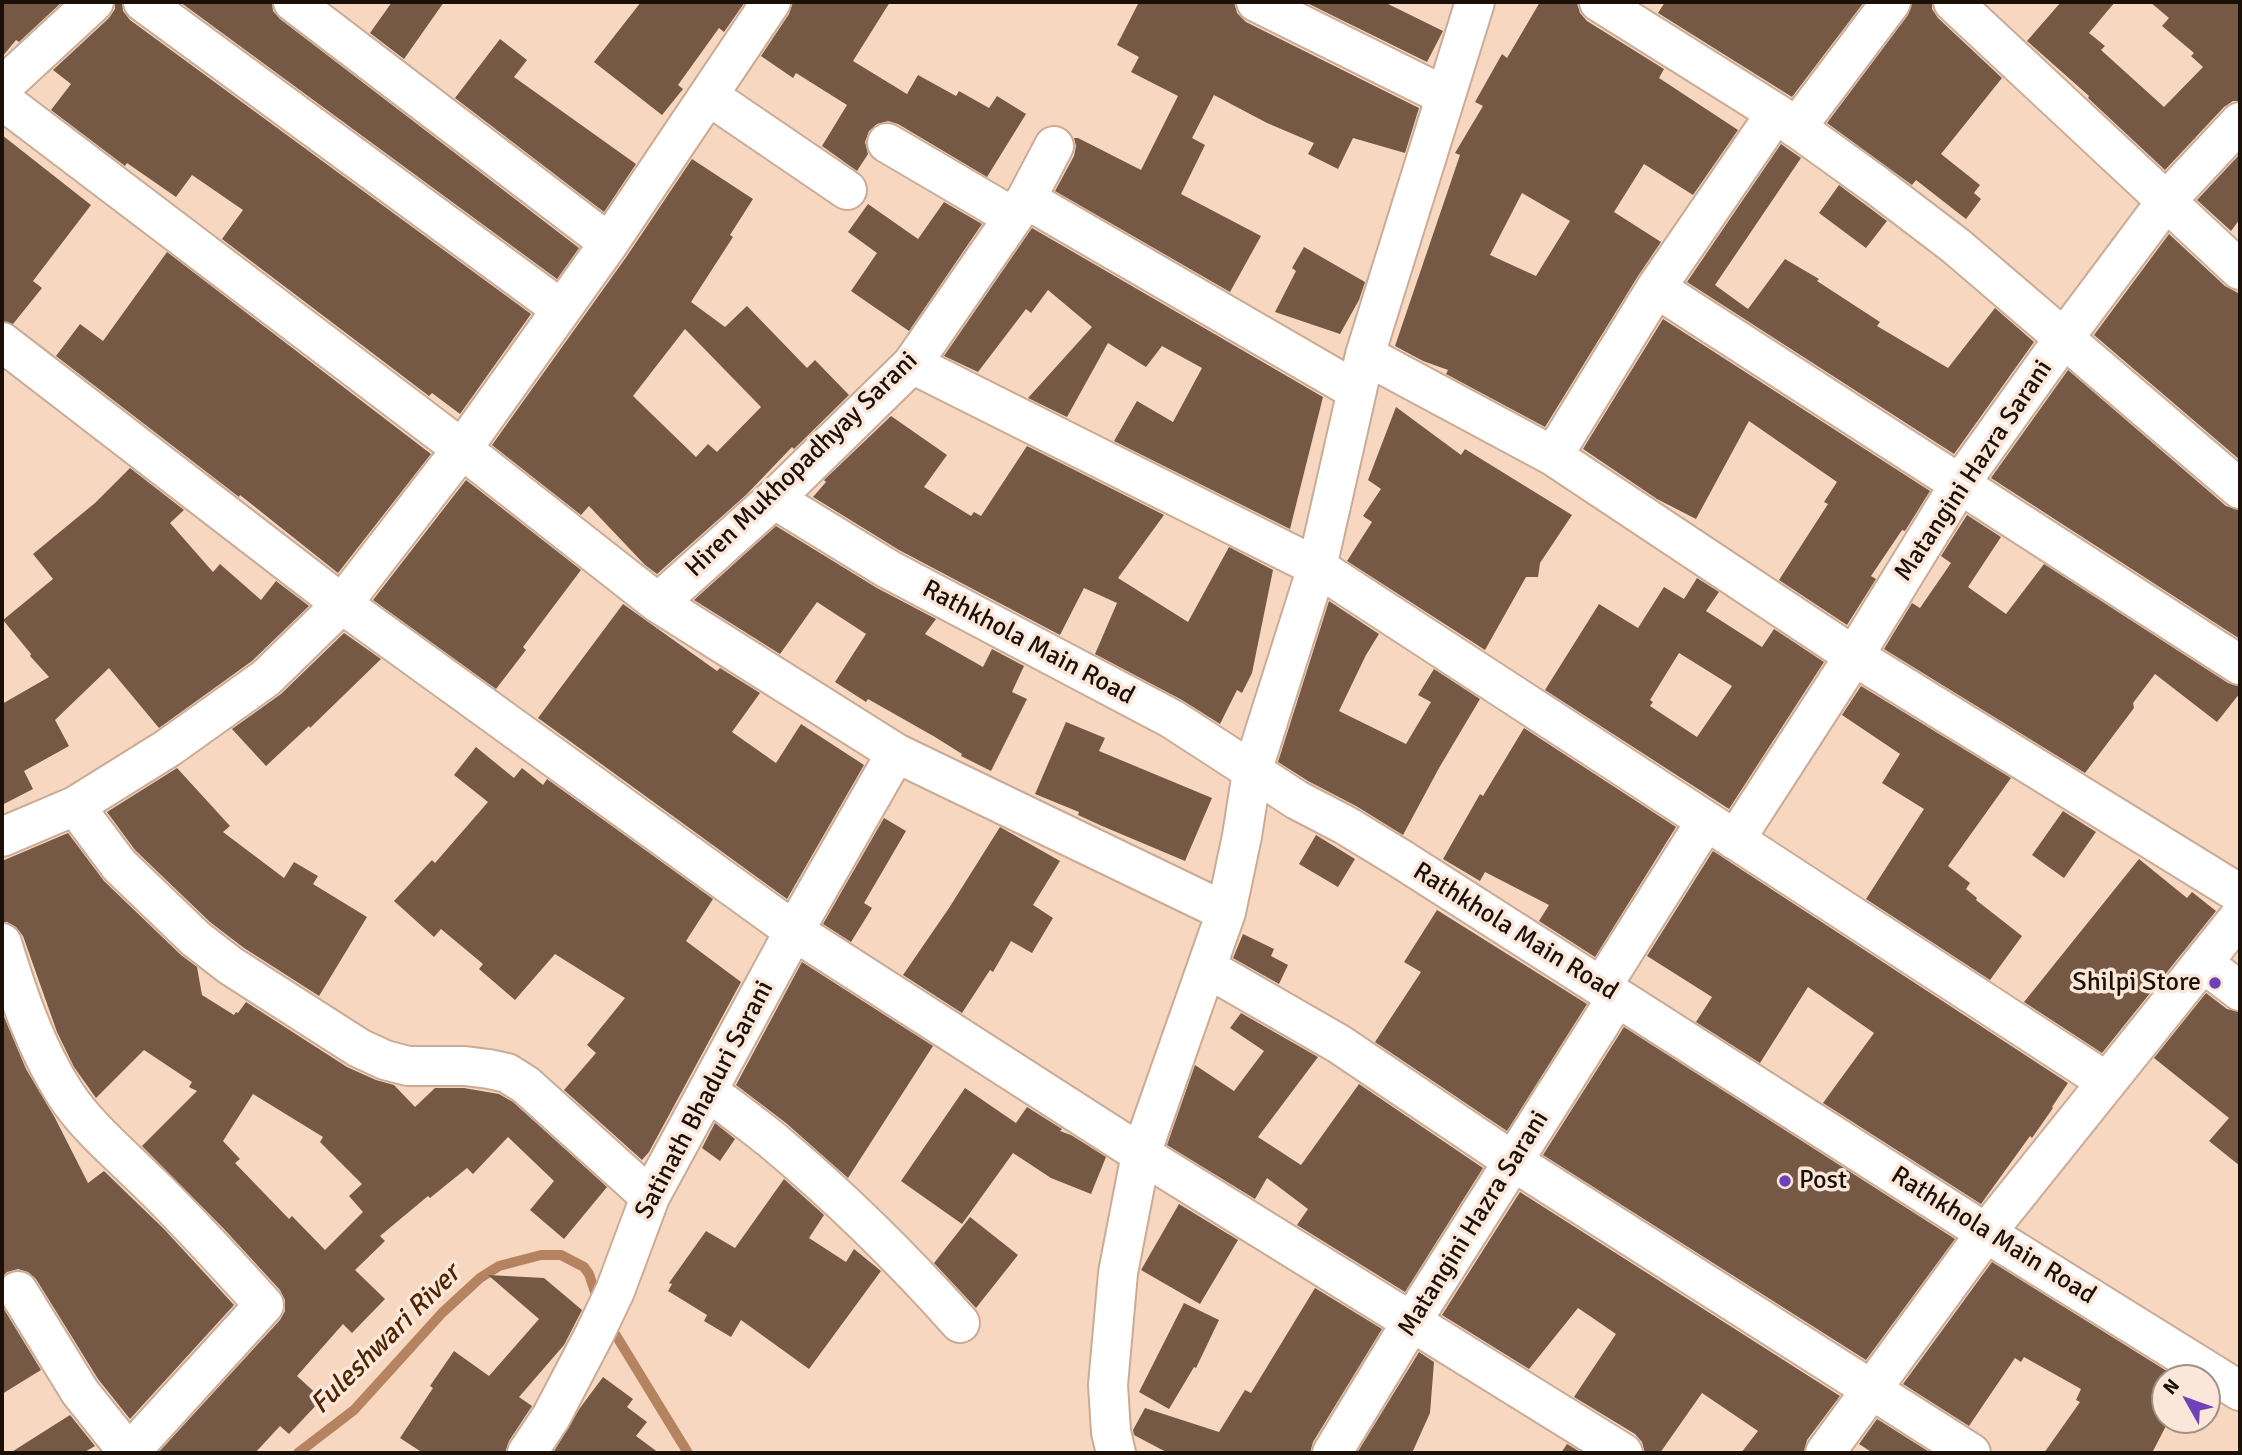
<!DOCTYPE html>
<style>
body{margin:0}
#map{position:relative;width:2242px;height:1455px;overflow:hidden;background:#f8d7c0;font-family:Signika,sans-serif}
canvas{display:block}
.frame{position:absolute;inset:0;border:4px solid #1b1008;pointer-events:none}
.north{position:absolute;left:2151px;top:1364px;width:70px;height:70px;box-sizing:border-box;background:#fbe7d9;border:2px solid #a19185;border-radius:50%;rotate:310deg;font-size:19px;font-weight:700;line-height:28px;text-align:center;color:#1b1008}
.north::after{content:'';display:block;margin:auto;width:24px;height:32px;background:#6f42ba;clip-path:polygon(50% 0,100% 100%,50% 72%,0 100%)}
</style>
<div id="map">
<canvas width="2242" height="1455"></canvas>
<div class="frame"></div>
<div class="north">N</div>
</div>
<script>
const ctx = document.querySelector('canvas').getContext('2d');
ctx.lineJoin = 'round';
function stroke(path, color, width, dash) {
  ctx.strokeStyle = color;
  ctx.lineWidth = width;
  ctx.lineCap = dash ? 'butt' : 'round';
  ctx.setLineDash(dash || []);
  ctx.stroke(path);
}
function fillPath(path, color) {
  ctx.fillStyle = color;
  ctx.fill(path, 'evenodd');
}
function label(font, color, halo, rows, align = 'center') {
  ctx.font = font + ' Signika,sans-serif';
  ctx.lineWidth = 7;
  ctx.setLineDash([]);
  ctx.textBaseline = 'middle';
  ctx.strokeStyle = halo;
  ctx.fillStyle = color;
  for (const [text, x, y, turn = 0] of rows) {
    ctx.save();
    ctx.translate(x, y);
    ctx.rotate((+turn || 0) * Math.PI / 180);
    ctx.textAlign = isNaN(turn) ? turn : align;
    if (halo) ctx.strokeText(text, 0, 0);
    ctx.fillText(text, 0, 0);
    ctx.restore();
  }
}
stroke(new Path2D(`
 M609,1324L688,1453
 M298,1453L354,1410L442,1313L480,1278L499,1266L541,1255H561L584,1267L589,1274L598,1301`), '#b5835f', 10);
fillPath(new Path2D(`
 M2,2H62L19,42L16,40L2,57Z
 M115,2H122L123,11L130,20L531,314L460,414L432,393L429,396L222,239L243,210L192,175L176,197L127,163L125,166L51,110L71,84L53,70L109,18L115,9Z
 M180,2H272L273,11L280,19L579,248L557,279Z
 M392,2H444L404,59L370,33Z
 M641,2H745L724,32L719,28L678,85L683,89L662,115L594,62Z
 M793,2H890L853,61L907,94L918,75L956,96L959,91L989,108L997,96L1026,114L987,177L898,124L888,121L877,124L869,131L865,142L868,154L857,171L822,146L847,105L796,73L793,78L761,56L789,14Z
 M1139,2H1234L1237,13L1246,22L1419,108L1405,153L1353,138L1338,169L1308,154L1314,143L1267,123L1214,95L1192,138L1205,145L1181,194L1261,236L1230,292L1055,191L1074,156L1076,146L1074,138H1078L1141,170L1178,96L1131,72L1139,57L1117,45Z
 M1305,2H1384L1443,31L1427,62Z
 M1540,2L1577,3L1580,13L1587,21L1664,69L1659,78L1738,130L1693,195L1644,164L1614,212L1661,242L1638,276L1545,427L1446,374L1448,370L1423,361L1395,346L1460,155L1455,153L1483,106L1475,102L1502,54L1507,58ZM1522,193L1570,221L1536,276L1490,255Z
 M1665,2H1864L1792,97L1658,13Z
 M1912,2H1932V9L1938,18L2002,78L1941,154L1980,185L1974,193L1981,199L1966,219L1916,180L1912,185L1827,123L1908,15Z
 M2061,2H2115L2089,33L2105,46L2101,50L2164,107L2203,67L2191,56L2194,53L2162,26L2169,18L2150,2H2240V101H2233L2224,107L2165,170L2088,98L2089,96L2027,41Z
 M500,39L527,60L514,77L636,164L604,212L455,98Z
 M2,135L91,205L33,281L42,288L13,324L2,321Z
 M1781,144L1801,158L1715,285L1748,309L1785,259L1819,279L1817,281L1880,322L1877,326L1948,368L1995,308L2034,342L1954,454L1687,282Z
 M2240,154V219L2231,231L2197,200Z
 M692,159L753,199L730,235L733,237L691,302L725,327L747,306L807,368L815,360L849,395L794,449L792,447L746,495L657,574L645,565L589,506L581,515L492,445L627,256ZM685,329L761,407L717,452L708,444L696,457L633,396Z
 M1839,185L1887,221L1866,248L1819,213Z
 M944,202L982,224L909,331L851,291L877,253L848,232L868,204L918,239Z
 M1032,228L1323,397L1290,529L1114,441L1137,401L1173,422L1202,368L1162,346L1146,367L1108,343L1067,417L1028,398L1092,327L1048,290L1031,313L1026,309L978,372L944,356Z
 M2169,234L2225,286L2240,294V460L2094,335Z
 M1304,247L1365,282L1359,300L1340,334L1275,312L1296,271L1292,268Z
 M167,252L431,454L338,573L240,495L239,497L56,356L80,324L103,341Z
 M1663,319L1930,491L1905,531L1902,530L1871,576L1876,579L1847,625L1779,580L1828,504L1824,502L1837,482L1749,421L1696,519L1657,499L1583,449Z
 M2068,370L2226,506L2240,510V639L1991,478Z
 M1396,407L1461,455L1465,449L1572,515L1540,563L1538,577H1526L1485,650L1347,561L1372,522L1363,516L1381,489L1368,480Z
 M891,416L947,455L924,487L971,516L974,512L981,516L1027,446L1164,515L1118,578L1188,622L1229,547L1273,570L1252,673L1242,693L1237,690L1220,724L1182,700L1095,654L1117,603L1084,588L1060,635L899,550L813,497L826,482L824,480Z
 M130,468L184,510L170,523L213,572L220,564L261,600L276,581L309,606L252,661L159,728L109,668L55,720L69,746L24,771L33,789L2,805V704L49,677L30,656L31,654L3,620L53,579L33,554L95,503Z
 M466,480L581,570L523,647L526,650L496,689L373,600Z
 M1967,515L2001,537L1968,587L2006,614L2044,564L2228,683L2240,687V693L2217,722L2155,674L2133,703L2134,708L2085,773L1884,649L1912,603L1920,608L1951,563L1941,556Z
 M776,526L877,588L936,619L925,634L983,667L992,649L1024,666L1012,692L1027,699L991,771L961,756L962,754L935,737L868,699L866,702L835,682L866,634L817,602L780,654L694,600Z
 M1697,578L1719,592L1706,611L1762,647L1774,629L1824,662L1729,809L1545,690L1599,604L1638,628L1664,587L1684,599ZM1679,653L1732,686L1697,737L1650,706L1653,702L1650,700Z
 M1329,601L1379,634L1366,655L1339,711L1406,744L1431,702L1418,695L1434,669L1480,699L1439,768L1403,835L1356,806L1308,781L1278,762Z
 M623,604L717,671L720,668L760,693L732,732L776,763L801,724L864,765L787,899L538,718Z
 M344,633L381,659L310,728L309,726L266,766L232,729L281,694Z
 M1861,686L2011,778L1948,866L1970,883L1966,889L1977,898L1976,900L2022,936L1990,980L1866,899L1924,809L1882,783L1900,754L1842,715Z
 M1066,722L1105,738L1099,751L1212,798L1185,861L1102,826L1078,815L1079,812L1035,794Z
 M1524,728L1676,827L1595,957L1539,921L1549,905L1485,872L1480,881L1443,859L1480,794L1483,796Z
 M476,747L514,778L522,768L543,785L547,779L713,899L686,941L741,982L649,1152L642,1160L564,1090L596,1053L587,1045L625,998L555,954L515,1000L479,969L483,964L441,929L434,937L394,901L432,860L435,863L488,802L454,775Z
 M177,768L230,826L223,832L284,878L294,862L318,876L313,884L367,917L319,996L244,948L210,922L135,850L107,812Z
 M2063,811L2096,832L2064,878L2032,855Z
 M884,818L906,831L864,903L872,908L851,942L823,924Z
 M1000,827L1060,861L1033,905L1053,918L1032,953L1011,941L993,972L990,970L962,1013L903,975L949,908Z
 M68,833L104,881L181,955L197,967L202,995L234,1015L236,1012L238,1013L246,1002L347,1067L376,1080L394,1085L415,1107L435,1088H464L499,1094L513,1102L607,1187L564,1239L530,1210L554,1181L508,1137L473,1174L467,1168L430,1198L428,1196L380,1236L385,1241L355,1270L385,1299L352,1333L343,1324L297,1376L322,1399L289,1434L280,1426L255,1453H158L280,1320L285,1311V1300L280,1290L224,1229L142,1146L197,1091L189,1087L192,1082L144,1050L96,1098L74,1067L57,1032L23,936L16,927L7,922H2V861ZM253,1094L323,1137L320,1142L362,1184L349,1196L363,1212L325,1250L292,1216L289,1219L235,1163L240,1159L223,1141Z
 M1316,835L1355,859L1338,887L1299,864Z
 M1713,851L2068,1083L2052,1107L2053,1108L2032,1138L2030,1136L1981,1204L1823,1103L1874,1033L1808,987L1760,1063L1696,1022L1712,997L1647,956Z
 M2139,859L2187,898L2192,892L2216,911L2102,1053L2024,1002Z
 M1437,910L1587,1004L1507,1131L1375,1042L1421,972L1404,962Z
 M1243,934L1274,949L1271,956L1288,965L1279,984L1233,958Z
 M802,962L933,1046L848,1178L786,1123L736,1085Z
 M2206,993L2227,1009L2240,1012V1166L2209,1141L2229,1118L2154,1058Z
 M2,1012L26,1069L55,1118L88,1183L104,1171L164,1229L234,1305L130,1419L98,1379L36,1279L28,1272L18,1269L7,1272L2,1277Z
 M1241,1013L1318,1057L1258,1137L1301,1165L1359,1084L1483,1168L1405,1292L1297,1225L1308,1209L1267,1178L1255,1199L1167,1145L1195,1065L1234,1091L1264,1051L1230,1028Z
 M1624,1027L1955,1239L1866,1360L1543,1155Z
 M965,1088L1016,1123L1027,1107L1062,1129L1060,1131L1071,1135L1106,1157L1091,1194L1051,1178L1013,1153L962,1224L901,1181Z
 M715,1123L735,1139L720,1161L702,1148Z
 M784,1179L824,1215L809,1238L846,1262L854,1249L881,1271L809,1369L741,1320L731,1337L704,1321L707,1315L668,1291L672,1284L669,1283L706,1231L735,1248Z
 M1520,1192L1840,1396L1807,1440L1804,1453H1741L1758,1431L1702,1393L1660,1453H1645L1642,1442L1635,1434L1574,1397L1616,1334L1578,1308L1529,1369L1442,1315Z
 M1179,1204L1238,1240L1200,1304L1141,1270Z
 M970,1217L1018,1255L976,1308L934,1263Z
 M1992,1262L2178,1378H2165V1420H2169L2152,1453H2044L2080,1402L2076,1400L2081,1389L2024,1357L2021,1362L2015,1358L1969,1426L1903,1384Z
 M488,1275L544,1278L582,1310L564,1345L519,1397L532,1406L509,1441L505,1453H423L400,1438L433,1388L430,1386L454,1351L489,1376L539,1319Z
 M1315,1288L1382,1329L1313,1442L1310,1453H1168L1134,1435L1133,1430L1145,1408L1219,1432L1245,1390L1251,1393Z
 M1184,1303L1219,1320L1196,1368L1194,1367L1169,1409L1139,1392Z
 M2,1306L41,1370L2,1394Z
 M1419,1352L1434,1362L1430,1413L1412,1453H1357Z
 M603,1377L633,1399L627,1407L647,1422L636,1436L659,1453H553L580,1408Z
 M70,1415L95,1446L83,1453H10Z
 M1877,1419L1931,1453H1873L1859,1444Z
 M1567,1444L1582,1453H1561Z`), '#755945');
const minor = new Path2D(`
 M143,2L561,309
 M293,2L609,243
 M1256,2L1445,96
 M1953,2L2240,270
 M2,87L94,2
 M709,96L847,190
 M2,100L462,449L658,603L896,753L1226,912
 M1776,113L1876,185L1956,246L2240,489
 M1796,128L1891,2
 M887,143L1013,217
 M1026,199L1357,391
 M1656,288L2240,665
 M2,342L342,604L794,931L1141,1154L1623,1453
 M1365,355L1553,456L1854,656L2240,894
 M912,364L1317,567L2107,1082
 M1553,456L1656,288L1776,113L1599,2
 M774,499L888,569L1172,719L1297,800L1345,825L1401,859L1986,1233L2240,1391
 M658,603L774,499L912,364L1026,199L1054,146
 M75,806L119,865L196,939L231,966L359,1048L385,1060L408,1066H465L489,1069L507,1073L526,1085L650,1197
 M2,837L75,806L168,748L266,678L342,604L462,449L609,243L771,2
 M1735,840L1854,656L1959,485L2064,338L2167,200L2240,122
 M2,943C18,995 36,1049 66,1095C86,1126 124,1158 150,1184C190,1223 227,1264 264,1305L129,1453
 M2203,963L2240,991
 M1207,968L1339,1044L1514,1162L1971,1453
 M1602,986L1706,821
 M708,1091C729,1107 751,1123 772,1140C839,1196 902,1258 960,1323
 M18,1291L80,1392L128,1452
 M527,1453L551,1417L595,1333L615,1291L650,1197L794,931L896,753
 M1116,1453L1111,1432L1108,1385L1118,1273L1141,1154L1226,912L1242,836L1252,772L1317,567L1365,355L1475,2
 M1332,1453L1412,1321L1617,997
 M1825,1453L1986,1233L2240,916`);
stroke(minor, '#caab95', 42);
stroke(minor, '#fff', 38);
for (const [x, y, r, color] of [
 [2215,983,7,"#6f42ba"],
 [1785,1181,7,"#6f42ba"]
]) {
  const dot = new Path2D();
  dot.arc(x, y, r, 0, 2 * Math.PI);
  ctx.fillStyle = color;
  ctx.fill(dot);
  stroke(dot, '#fbe7d9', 2.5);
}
label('26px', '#1b1008', '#fbe7d9', [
 ["Hiren Mukhopadhyay Sarani",802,465,-44],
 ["Matangini Hazra Sarani",1974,471,-56],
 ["Rathkhola Main Road",1028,643,28],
 ["Rathkhola Main Road",1515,932,32],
 ["Satinath Bhaduri Sarani",705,1100,-62],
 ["Matangini Hazra Sarani",1474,1224,-58],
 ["Rathkhola Main Road",1993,1236,32]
]);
label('26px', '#1b1008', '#fbe7d9', [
 ["Shilpi Store",2201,983],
 ["Post",1799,1181,"left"]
], 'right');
label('italic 28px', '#4e2500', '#fbe7d9', [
 ["Fuleshwari River",386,1340,-45]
]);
</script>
